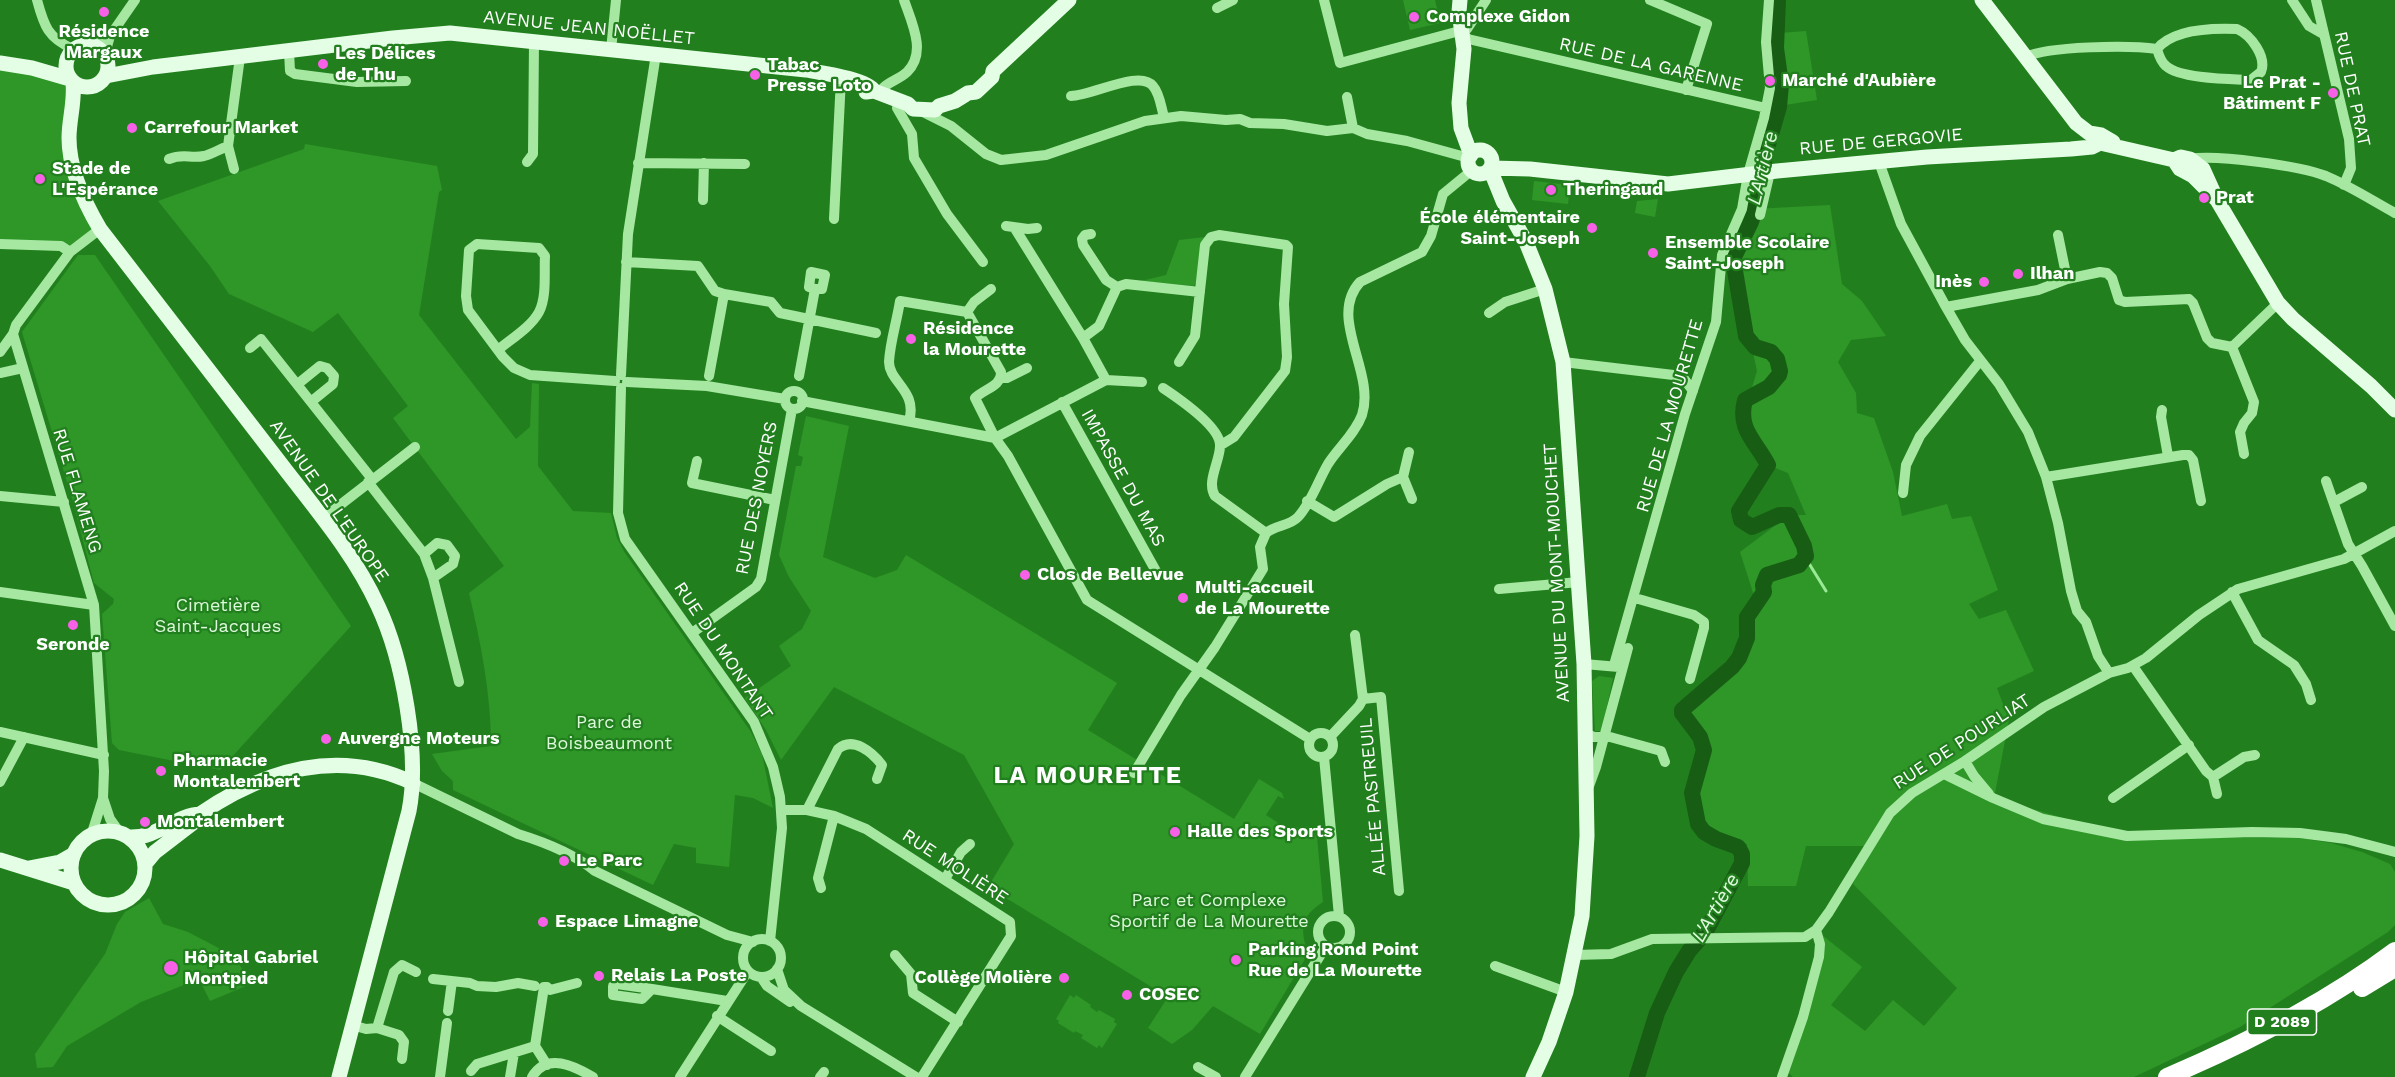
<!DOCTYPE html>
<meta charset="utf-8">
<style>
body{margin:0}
canvas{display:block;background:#227f1e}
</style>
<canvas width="2395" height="1077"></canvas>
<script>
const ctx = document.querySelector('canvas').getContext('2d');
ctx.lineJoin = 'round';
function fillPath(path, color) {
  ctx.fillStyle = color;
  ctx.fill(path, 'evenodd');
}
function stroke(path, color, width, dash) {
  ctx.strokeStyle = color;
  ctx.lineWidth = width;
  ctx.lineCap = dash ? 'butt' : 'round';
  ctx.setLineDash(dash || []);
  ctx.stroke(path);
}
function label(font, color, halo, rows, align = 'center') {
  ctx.font = font + ' "Work Sans",sans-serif';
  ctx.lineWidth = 4.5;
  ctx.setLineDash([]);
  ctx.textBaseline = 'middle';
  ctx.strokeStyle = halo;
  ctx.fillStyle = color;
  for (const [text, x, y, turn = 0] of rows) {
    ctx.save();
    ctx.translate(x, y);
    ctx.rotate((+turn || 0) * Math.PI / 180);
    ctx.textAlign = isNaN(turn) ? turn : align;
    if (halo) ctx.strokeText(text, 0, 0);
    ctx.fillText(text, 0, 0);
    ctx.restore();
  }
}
fillPath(new Path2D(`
 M1403,0H1435L1440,23L1410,30Z
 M1780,0H1783L1780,33L1806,31L1817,100L1785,105L1777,123L1771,160L1767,165L1774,129L1784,99L1778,28Z
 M0,64L70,79L71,154L100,229L70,252L0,244Z
 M305,144L437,166L442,190L439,192L419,315L516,439L530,427L532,383L539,384L538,466L573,511L611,513L617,538L625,553L751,732L762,754L773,808L753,798L735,795L729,867L696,863V848L674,844L653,885L453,790V781L442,771L432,754L491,746C491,694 481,644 469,593L504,566L393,418L408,406L338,313L313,332L229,294L210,266L158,201L304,149Z
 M1534,181L1570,185L1568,204L1532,200Z
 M1658,199L1655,217L1635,213L1637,201Z
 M1830,205L1842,284L1862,301L1886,336L1851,340L1838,362L1856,393L1857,413L1874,418L1893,472L1902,516L1947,504L1952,519L1971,516L1998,590L1969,604L1979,619L2006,610L2034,671L1997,688L2009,720L1994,798L2127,836L2300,838L2331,843L2362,852L2390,864L2395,872V925L2388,932L2240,1027L2134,1077H1793L1785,1069L1822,935L1862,967L1831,1005L1865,1031L1893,1000L1924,1026L1957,988L1853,884L1867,846H1806L1796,886H1748L1747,844L1704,832L1692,793L1704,750L1684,707L1732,668L1747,638L1757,605L1740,552L1789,515H1806L1788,473L1768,465L1743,417L1757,371L1733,259L1754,209Z
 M1205,237L1196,282L1194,286L1141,281L1166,275L1179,240Z
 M78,255H95L351,626L220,770L119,750L112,743L102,614L113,604L114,599L94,583L73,502L22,332Z
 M806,416L849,426L823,557L875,578L897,570L906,555L1117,683L1088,730L1234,819L1259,779L1282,793L1284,799L1278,796L1266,815L1286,828L1316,826L1323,902C1300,917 1300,928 1308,954L1260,1034L1213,1006L1192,1030L1172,1044L1148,1028L1168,997L988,887L1014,844L964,755L834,687L781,760L766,730L745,698L791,666L779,646L802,629L811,611L789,577L779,555L796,466H801L803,457L798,455Z
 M1599,676L1613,678L1602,731H1595L1592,681Z
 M149,898L163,924L188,932L232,955L253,983L210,1001L199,979L141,1002L67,1046L53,1067L37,1068L35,1054L105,954L117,924L125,912Z
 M1070,995L1074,998L1076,995L1091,1005L1090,1007L1097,1012L1099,1010L1115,1019L1114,1022L1117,1024L1102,1048L1099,1045L1097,1048L1081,1038L1083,1035L1075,1031L1074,1033L1058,1023L1059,1021L1056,1019Z`), '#2e9728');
stroke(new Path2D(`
 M1805,557L1826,591`), '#9bea95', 3);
stroke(new Path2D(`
 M1637,1077L1657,1013L1676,972L1689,951L1706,931L1742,863V854L1738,847L1716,839L1704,832L1698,824L1692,793L1704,750L1700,737L1682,713V710L1732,667L1739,658L1747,638V617L1764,592L1763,585L1767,575L1799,565L1806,556L1804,546L1789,515H1779L1752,527L1741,520L1739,511L1768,465C1756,441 1737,430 1745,400L1769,387L1779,375L1780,371L1777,359L1771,352L1755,347L1746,336L1733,259L1751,222L1759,196L1765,155L1779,107L1781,84L1776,48L1778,0`), '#175e14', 16);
stroke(new Path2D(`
 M37,0C44,26 48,38 73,49
 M1324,0L1340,63L1467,29L1486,0
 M1650,0L1707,24L1686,90
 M2292,0L2309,26L2323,34
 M2316,0L2349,139L2351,168L2344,185
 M1217,8L1233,0
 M2237,29C2251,35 2267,57 2261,72L2251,80C2230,79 2181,79 2166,66C2161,62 2159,56 2157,49C2173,29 2213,28 2237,29Z
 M1461,31L1468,39L1766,108
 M93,45L110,36
 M611,50L616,0
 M289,51L290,71L295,74L357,82L406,81
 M105,54L110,36L135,0
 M2025,57C2049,46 2129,45 2157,49
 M882,94L883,88C890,81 900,79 907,72C927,53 912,23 904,0
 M1071,96C1092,96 1140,69 1153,86C1160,94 1161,107 1164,117
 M1347,97L1353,128
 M899,101L897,108L912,134L914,158L947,214L983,262
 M923,112L951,126L986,154L1001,160L1046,155L1145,121L1181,116L1226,120L1240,119L1250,123L1284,124L1327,131L1353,128L1367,134L1407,141L1469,158
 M228,146L234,169
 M169,159C184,153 190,159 204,156C212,154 220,149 228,146L240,57
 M2190,159C2215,154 2300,166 2326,176C2350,186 2373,201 2395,213
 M527,162L533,154L534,42
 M1879,162L1901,224L1946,307L1965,340L1999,384L2028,432L2046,477L2058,523L2071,591L2077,611L2086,622L2098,656L2109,673
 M638,163L745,164
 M703,200L704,163
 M1760,215L1770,172
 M834,219L841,78
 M1006,226L1028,229L1037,228
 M1014,227L1083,338L1106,380
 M1091,234L1085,235L1082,239L1083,245L1106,280L1117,287
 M2058,235L2067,279
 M0,244L61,246L70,252
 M626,262L698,266L715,291L724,294L771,302L780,313L876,333
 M1946,307L2038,290L2067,279L2100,272L2107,273L2112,278L2119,300L2125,302L2189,299L2193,303L2207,338L2212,343L2232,347
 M967,312L974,302L991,289
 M1489,313L1505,302L1545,289
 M1083,338L1099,326L1117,287L1126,284L1200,292
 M2232,347L2254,402L2252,413L2244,423L2240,432L2244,454
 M2232,347L2278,303
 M250,348L261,339L372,479
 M498,350C511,339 531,327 539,312C547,297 544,272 545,256L539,248L477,244L469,250L466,296L468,310L503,357L514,368L530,375L615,381
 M0,352L13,334
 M1179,362L1195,336L1205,245L1211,237L1219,235L1286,245L1288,247L1284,304L1287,357L1285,371L1234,437L1221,445
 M1563,362L1682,376L1693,391
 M0,373L23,368
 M621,375L628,234L656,54
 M709,376L724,294
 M799,376L815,289L809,287L811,272L825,275L822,289H815
 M1001,378H1007L1027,368
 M627,382L707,386L785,399
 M299,383L320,366L327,368L334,376L333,384L312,401
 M621,388L618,513L625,539L754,722L773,767L780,797L782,828L770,941
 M1163,388C1178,398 1221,427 1220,446C1220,461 1206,482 1215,496L1266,533
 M785 400a9 9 0 1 1 18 0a9 9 0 1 1-18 0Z
 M802,401L995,438
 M1062,402L1157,573
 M2162,410L2161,417L2168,456
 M909,421C918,391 889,382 889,362C890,342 897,321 900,301L967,312L1001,372C1002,386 984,389 975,398L995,438L1008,456L1087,600L1310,739
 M995,438L1106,380L1142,382
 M1409,452L1403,477L1412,499
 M697,461L692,483L775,500
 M2046,477L2183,455H2189L2193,460L2201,501
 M2326,481L2348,544L2362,566L2395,626
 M368,482L424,554L433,578L459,682
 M1903,493L1906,465L1920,436L1980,361
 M0,496L64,502
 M1307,501L1334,517L1387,484L1403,477
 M2334,502L2362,487
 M322,519L415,447
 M424,554L437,543L447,545L455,556L453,564L433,578
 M1499,589L1579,582
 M0,592L94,605
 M2232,592L2258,640L2294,665L2306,684L2311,700
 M1635,598L1694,615L1704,622V628L1690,679
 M692,633L756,587L761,579L792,409
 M1355,635L1363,699
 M1584,664L1619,667
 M1614,665L1685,414L1716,322L1722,255L1742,209L1748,174L1764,118L1770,88L1766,42L1769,0
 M2133,666L2206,771L2213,777L2244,757L2255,755
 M1585,730L1589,735L1594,737H1610L1661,751L1665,762
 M0,732L104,755
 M1309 745a12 12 0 1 1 24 0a12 12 0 1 1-24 0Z
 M1330,737L1359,706L1363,699L1381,697L1399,891
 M1324,757L1339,916
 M1965,761L1974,776L1989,794
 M1134,773L1181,695L1215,647L1263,569L1260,547L1266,533C1275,525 1290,526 1298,517C1311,503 1318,481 1328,464C1338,448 1355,434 1362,415C1376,372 1327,318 1360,282L1422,252L1431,236L1443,194L1471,171
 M1944,774L1993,798L2043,819L2127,836L2252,832L2300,833L2346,839L2395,852
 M2213,777L2217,794
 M0,782L24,737
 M413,783L518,834C544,842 574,854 595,871L727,935L753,942
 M1589,786L1596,767L1628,648
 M103,798L110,819L120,833
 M2113,798L2189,745
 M781,810H807L834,816L866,829L1010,922L1011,936L922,1077
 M807,810L838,749C853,736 872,752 882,765L877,779
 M91,836L103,798L104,771L94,605L13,334L16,325L70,252L100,229
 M945,879L961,852L970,844
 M821,888L818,878L834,816
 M1318 932a16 16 0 1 1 32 0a16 16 0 1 1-32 0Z
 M743 958a19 19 0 1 1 38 0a19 19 0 1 1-38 0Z
 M895,955L911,974L913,993L958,1022
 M1575,955L1611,954L1652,939L1805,937L1816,930L1829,912L1890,813L1912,793L1965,761L2044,707L2109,673L2128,668L2146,658L2199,615L2238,589L2344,559L2395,531
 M1495,966L1566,992
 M777,969L784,990L801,1006L916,1077
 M761,977L767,986L790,1002
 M433,979L470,983L477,986L496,987L518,983L535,986
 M617,984L652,989L642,999L613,995V986Z
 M652,989L727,1001
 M448,1011L452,981
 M717,1016L771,1051
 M352,1025L366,1029L377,1028L394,972L402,965L416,972
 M377,1028L399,1035L404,1042L402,1059
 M547,1065L535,1046L544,987H547L550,990L577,983
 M1198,1067L1216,1077
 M471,1071L477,1064L535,1046
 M440,1077L447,1023
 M510,1077L514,1053
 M532,1077C547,1052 574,1066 593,1077
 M680,1077L748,971
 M820,1077L824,1072
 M1245,1077L1326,946
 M1782,1077L1803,1017L1819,957L1820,944L1816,930`), '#a6e8a2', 10);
stroke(new Path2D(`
 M1460,0L1459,12L1464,49L1459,103L1461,128L1471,155
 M1982,0L2076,123L2089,133L2101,135L2113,142
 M66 66a21 21 0 1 1 42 0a21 21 0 1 1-42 0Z
 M0,63L32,68L70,79
 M106,76L153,67L393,38L450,33L806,70C822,73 867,79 874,91
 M73,83C75,102 69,119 69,138C69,170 84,202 100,229C159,306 219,383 278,460C313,506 354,553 378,606C403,659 420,754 409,811L339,1077
 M866,92L874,91L908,104L913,109L935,110L939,106L955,101L968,93L976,92L992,77L993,71L1069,0
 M1468 162a12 12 0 1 1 24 0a12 12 0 1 1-24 0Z
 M2174,160L2181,157L2190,159L2203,169L2217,200L2278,303L2293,319L2371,386L2395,410
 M1491,168L1530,169L1668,184L1777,171L1927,157L2071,149L2092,147L2100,143L2174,160L2180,169L2193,176L2217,200
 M1490,169L1503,201L1526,242L1545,289L1563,362L1584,664L1587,836L1582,916L1566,992L1549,1042L1533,1077
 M71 868a37 37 0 1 1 74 0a37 37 0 1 1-74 0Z
 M128,837C158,839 175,815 200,814C266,769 339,748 413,783
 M0,860L74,883
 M145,864L155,852L198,819
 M29,868L60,862L74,854`), '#e4fee5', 15);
stroke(new Path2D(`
 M2362,988L2395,968
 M2167,1077C2247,1043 2326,1003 2395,951`), '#fff', 18);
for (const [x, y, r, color] of [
 [104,12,6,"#f761e7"],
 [1414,17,6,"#f761e7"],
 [323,64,6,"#f761e7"],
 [755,75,6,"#f761e7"],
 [1770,81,6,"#f761e7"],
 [2333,93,6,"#f761e7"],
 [132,128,6,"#f761e7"],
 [40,179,6,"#f761e7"],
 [1551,190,6,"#f761e7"],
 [2204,198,6,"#f761e7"],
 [1592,228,6,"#f761e7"],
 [1653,253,6,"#f761e7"],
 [2018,274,6,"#f761e7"],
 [1984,282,6,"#f761e7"],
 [911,339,6,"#f761e7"],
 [1025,575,6,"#f761e7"],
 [1183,598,6,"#f761e7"],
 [73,625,6,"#f761e7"],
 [326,739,6,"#f761e7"],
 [161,771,6,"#f761e7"],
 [145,822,6,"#f761e7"],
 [1175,832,6,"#f761e7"],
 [564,861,6,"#f761e7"],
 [543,922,6,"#f761e7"],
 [1236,960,6,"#f761e7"],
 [171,968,8,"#f761e7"],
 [599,976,6,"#f761e7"],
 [1064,978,6,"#f761e7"],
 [1127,995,6,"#f761e7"]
]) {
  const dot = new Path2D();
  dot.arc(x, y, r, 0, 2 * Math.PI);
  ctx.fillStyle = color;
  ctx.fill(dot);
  stroke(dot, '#227f1e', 2);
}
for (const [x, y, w] of [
 [2282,1022,69]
]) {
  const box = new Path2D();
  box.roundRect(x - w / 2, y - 13, w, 26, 4.5);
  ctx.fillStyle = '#227f1e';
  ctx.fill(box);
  stroke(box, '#fff', 1.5);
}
label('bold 16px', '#fff', null, [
 ["D 2089",2282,1022]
]);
label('bold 18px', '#fff', '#227f1e', [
 ["Complexe Gidon",1426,17],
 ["Résidence",104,32,"center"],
 ["Margaux",104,53,"center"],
 ["Les Délices",335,54],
 ["de Thu",335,75],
 ["Tabac",767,65],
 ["Presse Loto",767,86],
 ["Marché d'Aubière",1782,81],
 ["Le Prat -",2321,83,"right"],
 ["Bâtiment F",2321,104,"right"],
 ["Carrefour Market",144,128],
 ["Stade de",52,169],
 ["L'Espérance",52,190],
 ["Theringaud",1563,190],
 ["Prat",2216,198],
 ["École élémentaire",1580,218,"right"],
 ["Saint-Joseph",1580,239,"right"],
 ["Ensemble Scolaire",1665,243],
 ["Saint-Joseph",1665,264],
 ["Ilhan",2030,274],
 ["Inès",1972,282,"right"],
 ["Résidence",923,329],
 ["la Mourette",923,350],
 ["Clos de Bellevue",1037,575],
 ["Multi-accueil",1195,588],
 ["de La Mourette",1195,609],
 ["Seronde",73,645,"center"],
 ["Auvergne Moteurs",338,739],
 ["Pharmacie",173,761],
 ["Montalembert",173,782],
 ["Montalembert",157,822],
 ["Halle des Sports",1187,832],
 ["Le Parc",576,861],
 ["Espace Limagne",555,922],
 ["Parking Rond Point",1248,950],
 ["Rue de La Mourette",1248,971],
 ["Hôpital Gabriel",184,958],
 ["Montpied",184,979],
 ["Relais La Poste",611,976],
 ["Collège Molière",1052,978,"right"],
 ["COSEC",1139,995]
], 'left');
label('18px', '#fff', '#227f1e', [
 ["AVENUE JEAN NOËLLET",589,28,6],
 ["RUE DE LA GARENNE",1651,65,13],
 ["RUE DE PRAT",2352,89,78],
 ["RUE DE GERGOVIE",1881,142,-5],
 ["RUE DE LA MOURETTE",1670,416,-74],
 ["IMPASSE DU MAS",1123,478,61],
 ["RUE FLAMENG",77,491,73],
 ["RUE DES NOYERS",757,498,-79],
 ["AVENUE DE L'EUROPE",329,501,55],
 ["AVENUE DU MONT-MOUCHET",1557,573,-93],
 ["RUE DU MONTANT",723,651,56],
 ["RUE DE POURLIAT",1962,742,-33],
 ["ALLÉE PASTREUIL",1373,797,-95],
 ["RUE MOLIÈRE",955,867,33]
]);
label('18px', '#dcf9da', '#227f1e', [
 ["Cimetière",218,606],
 ["Saint-Jacques",218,627],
 ["Parc de",609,723],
 ["Boisbeaumont",609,744],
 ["Parc et Complexe",1209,901],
 ["Sportif de La Mourette",1209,922]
]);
label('italic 20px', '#e0f9de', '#227f1e', [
 ["L'Artière",1763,168,-76],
 ["L'Artière",1716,908,-60]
]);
ctx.letterSpacing = '1.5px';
label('bold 24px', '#fff', '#227f1e', [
 ["LA MOURETTE",1088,776]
]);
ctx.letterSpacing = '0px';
</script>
